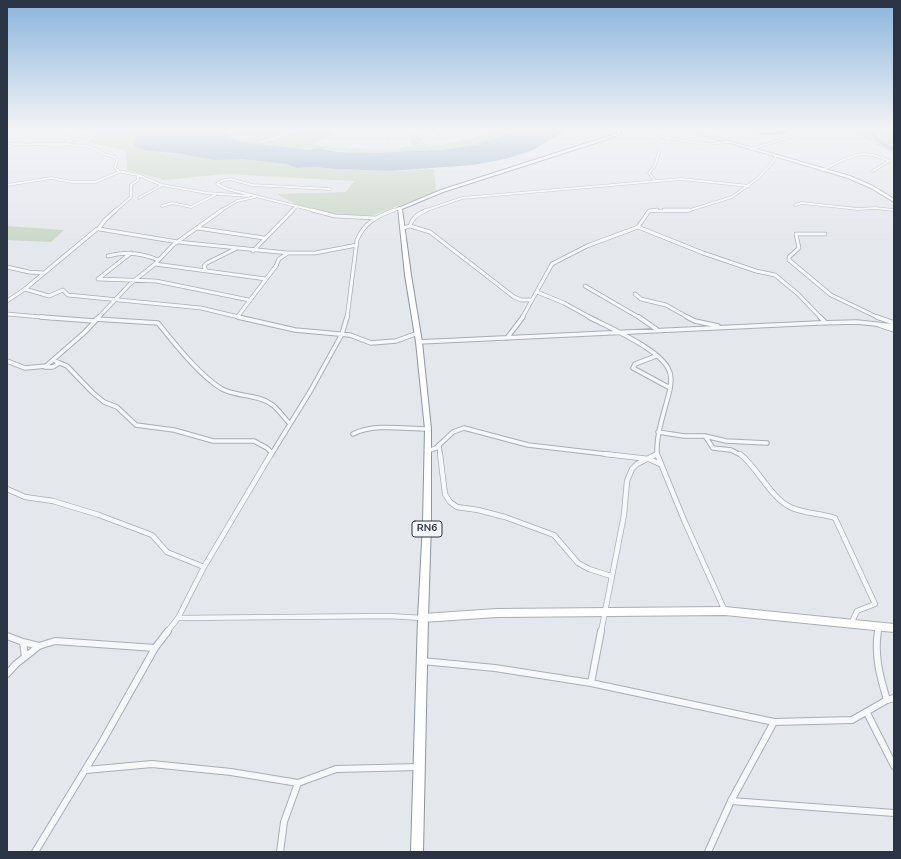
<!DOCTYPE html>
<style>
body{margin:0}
#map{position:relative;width:901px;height:859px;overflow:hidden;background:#e4e7ec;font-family:"Nunito Sans",sans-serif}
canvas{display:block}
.frame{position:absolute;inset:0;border:8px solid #2b3445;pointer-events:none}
</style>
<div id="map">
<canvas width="901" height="859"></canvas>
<div class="frame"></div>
</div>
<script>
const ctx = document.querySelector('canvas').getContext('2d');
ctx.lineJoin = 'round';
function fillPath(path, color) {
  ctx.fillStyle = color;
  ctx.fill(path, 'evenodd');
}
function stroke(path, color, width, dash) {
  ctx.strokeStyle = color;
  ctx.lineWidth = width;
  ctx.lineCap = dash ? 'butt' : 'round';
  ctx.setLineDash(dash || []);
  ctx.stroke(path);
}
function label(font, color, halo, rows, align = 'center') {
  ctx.font = font + ' "Nunito Sans",sans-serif';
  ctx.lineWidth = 3;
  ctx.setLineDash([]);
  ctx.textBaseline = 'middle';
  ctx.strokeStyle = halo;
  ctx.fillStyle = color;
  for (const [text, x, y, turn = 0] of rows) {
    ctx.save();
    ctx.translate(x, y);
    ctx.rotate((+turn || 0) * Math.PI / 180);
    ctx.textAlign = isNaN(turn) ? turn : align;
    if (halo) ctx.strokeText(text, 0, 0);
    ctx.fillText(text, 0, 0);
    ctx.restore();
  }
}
fillPath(new Path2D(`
 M90,128H137L136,132L161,153L241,159L286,164L296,168L314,167L335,169L389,171L434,169L436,192L373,215L342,216L297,205L277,194L346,192L354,181L225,174L165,180L127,170L126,151L89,142L96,132Z
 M217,128H349L319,140L311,145C344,147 378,153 411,146L410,134L419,135C420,139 423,143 427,144C446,148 484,134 499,128C505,126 515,128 521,128C480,153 407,155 360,153C344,152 324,147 309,150L245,142L235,140Z
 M844,128H894V154L849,130Z
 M7,226L64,230L51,242L7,240Z`), '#c9d6c5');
fillPath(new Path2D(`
 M137,128H217L235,140L245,142L309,150L318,148L338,152L371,153L442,150L469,146L497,138L521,128H570L531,151L505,159L473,165L389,171L335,169L314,167L296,168L286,164L241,159L214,160L181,154L143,150L134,145Z`), '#9fb4cc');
fillPath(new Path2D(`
 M740,128C750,128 759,132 769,133C779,133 787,128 797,128C782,138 756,137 740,128Z
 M863,128H869L874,130V133L883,142L894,148V151C884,148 876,141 870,133L871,132Z`), '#9fb4cc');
const streetFar4 = new Path2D(`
 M56,128L67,133L70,137L67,142
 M433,128L441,135
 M686,128L690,130
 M7,132L13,128
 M717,138L724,128
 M389,139L398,128
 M665,139L676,133L697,132
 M67,142V144L91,147L104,154L115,157L117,160L115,167L118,171L138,175L162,185L207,193L249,196
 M67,142L89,135L95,128
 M261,142L301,130L365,128
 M7,143C27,147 47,142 67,144
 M48,145L65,146
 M751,149L806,132
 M822,170C850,158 859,146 889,161L873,171
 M655,181L649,173L655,165L660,149L651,144L660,137L705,144L729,142
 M7,185L51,178L72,182H95L119,172
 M139,198L162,185
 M795,205L802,203L858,209L875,208L894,210
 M162,206L172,203L191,207L215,195
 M115,211L131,197V185L138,180V175
 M220,211L237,201L255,197
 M292,211L296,207
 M316,211L227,189L217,184L221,181L230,179L252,185L330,189
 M391,211L400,208
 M424,211L462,198L681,179L749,186
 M649,211H687L732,197L758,178L772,163L776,156`);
const streetFar3 = new Path2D(`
 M312,210L335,216L375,218
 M664,210H690
 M410,226C412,217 419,213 427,210
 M638,227L703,253L756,271L775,275L798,294L821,318
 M99,228L105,220L116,210
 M197,228L264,238
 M403,228L410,226L430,232L514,297L521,300H531
 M99,229L178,242L288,253
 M825,234H796L799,248L789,257V260L831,295L879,318
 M253,251L293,210
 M131,253L98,279L156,281L249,300
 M108,256C125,251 142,253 158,260
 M155,264L266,279
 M7,267L29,272L44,273
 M206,271L204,266L207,263L235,249
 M585,286L640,318
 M25,289L49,296L63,290L68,295L201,308L243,318
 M537,292L564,303L591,318
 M635,294L641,299L666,305L689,318
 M7,301L25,289L97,229
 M7,314L53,318
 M238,316L276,266L279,259L288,253H315L357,245
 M98,318L130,284L155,264L173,245L222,210
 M347,318L357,240C364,223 377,216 394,210
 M522,318L552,264L587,246L638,227L649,211L657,210`);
const streetFar2 = new Path2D(`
 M41,317L94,321
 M238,317L295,330L350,335L371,343L396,341L418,333
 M589,317C610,328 657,348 668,368C672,375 671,382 670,389C665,411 656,432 657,455
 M639,317L656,329
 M687,317L695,321L718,326
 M820,317L826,323
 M877,317L894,323
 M96,319L158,323C174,343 200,376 222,389C237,397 257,394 271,404C278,408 284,418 290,424
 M879,325L894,330
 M507,338L523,317
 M419,342L818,323L857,322L894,326
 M656,356L635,364L633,368L670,388
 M53,360L67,366L92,392L104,402L117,407L136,425L174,430L213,441H254L267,448L272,453
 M7,361L25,368L46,366L85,332L99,317
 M45,367H53L59,363
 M658,432L684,436H705L726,441L767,443
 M353,434C375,423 404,429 428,429
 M705,436L713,448L731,450L741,455
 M439,445L440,455
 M428,451L436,448L453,432L464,428L528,445L614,455
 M271,455L311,390L342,334L347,317
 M655,455L657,454`);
const streetFar1 = new Path2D(`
 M440,454L445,494L450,502L457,507L478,510L505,517L554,535L578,563L589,569L611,576
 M605,454L649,459L660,464
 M657,454L684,520L725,611
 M740,454C758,468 770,497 790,507C804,514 821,513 835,518L875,604L857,611L851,624
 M7,489L25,497L53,501L99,515L152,535L167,552L204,567
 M178,618L389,616L422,618
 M167,632L178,618L204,567L271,454
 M601,632L624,515L627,481L632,469L637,464L657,454
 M878,632L879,627`);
const street = new Path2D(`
 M878,631C874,655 880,677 887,700
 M7,636L23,642L25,657
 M23,642L39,646
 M422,661L495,668L591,683L774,722L852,720L887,700L894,698
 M7,674L16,664L39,646L55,641L155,648
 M591,683L601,631
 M867,713L894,766
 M86,770L152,764L231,772L298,783L336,769L419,767
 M731,801L894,813
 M35,852L102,742L155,648L168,631
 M280,852L284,822L298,783
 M708,852L731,801L774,722`);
const secondary = new Path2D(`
 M725,607L894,624V632L725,615L497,617L423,622L420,621L419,618L420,615L423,614L497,609Z`);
const primary = new Path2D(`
 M680,128H684L850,176L873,186L894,199V202L871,188L848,178Z`);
const highway = new Path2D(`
 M617,128H621V133L614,137L443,192L402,209L411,275L422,342L431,429V523L428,618L423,852H411L418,618L423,523L425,429L416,342L405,275L398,208L441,190L612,135L617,133Z`);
stroke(streetFar4, '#a9aeb7', 3);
stroke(streetFar3, '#a9aeb7', 4.5);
stroke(streetFar2, '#a9aeb7', 5.5);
stroke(streetFar1, '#a9aeb7', 6);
stroke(street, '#a9aeb7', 8);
stroke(secondary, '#a9aeb7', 2);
stroke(primary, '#a3abb8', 2);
stroke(highway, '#8b94a3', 2);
stroke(streetFar4, '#f7f8fa', 2);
stroke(streetFar3, '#f7f8fa', 3);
stroke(streetFar2, '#f7f8fa', 3.5);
stroke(streetFar1, '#f7f8fa', 4.5);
stroke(street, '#f7f8fa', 6);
fillPath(secondary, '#fff');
fillPath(primary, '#fff');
fillPath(highway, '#fff');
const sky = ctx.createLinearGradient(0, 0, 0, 248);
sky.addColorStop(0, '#8bb4dd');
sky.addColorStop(0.52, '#f3f4f6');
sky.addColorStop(1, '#f3f4f600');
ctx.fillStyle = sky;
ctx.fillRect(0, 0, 901, 248);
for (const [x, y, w] of [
 [427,529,30]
]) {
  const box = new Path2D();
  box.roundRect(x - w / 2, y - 8, w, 16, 3);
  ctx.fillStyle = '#f4f6f9';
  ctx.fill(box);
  stroke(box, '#2b3445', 1);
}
label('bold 10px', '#2b3445', null, [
 ["RN6",427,529]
]);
</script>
